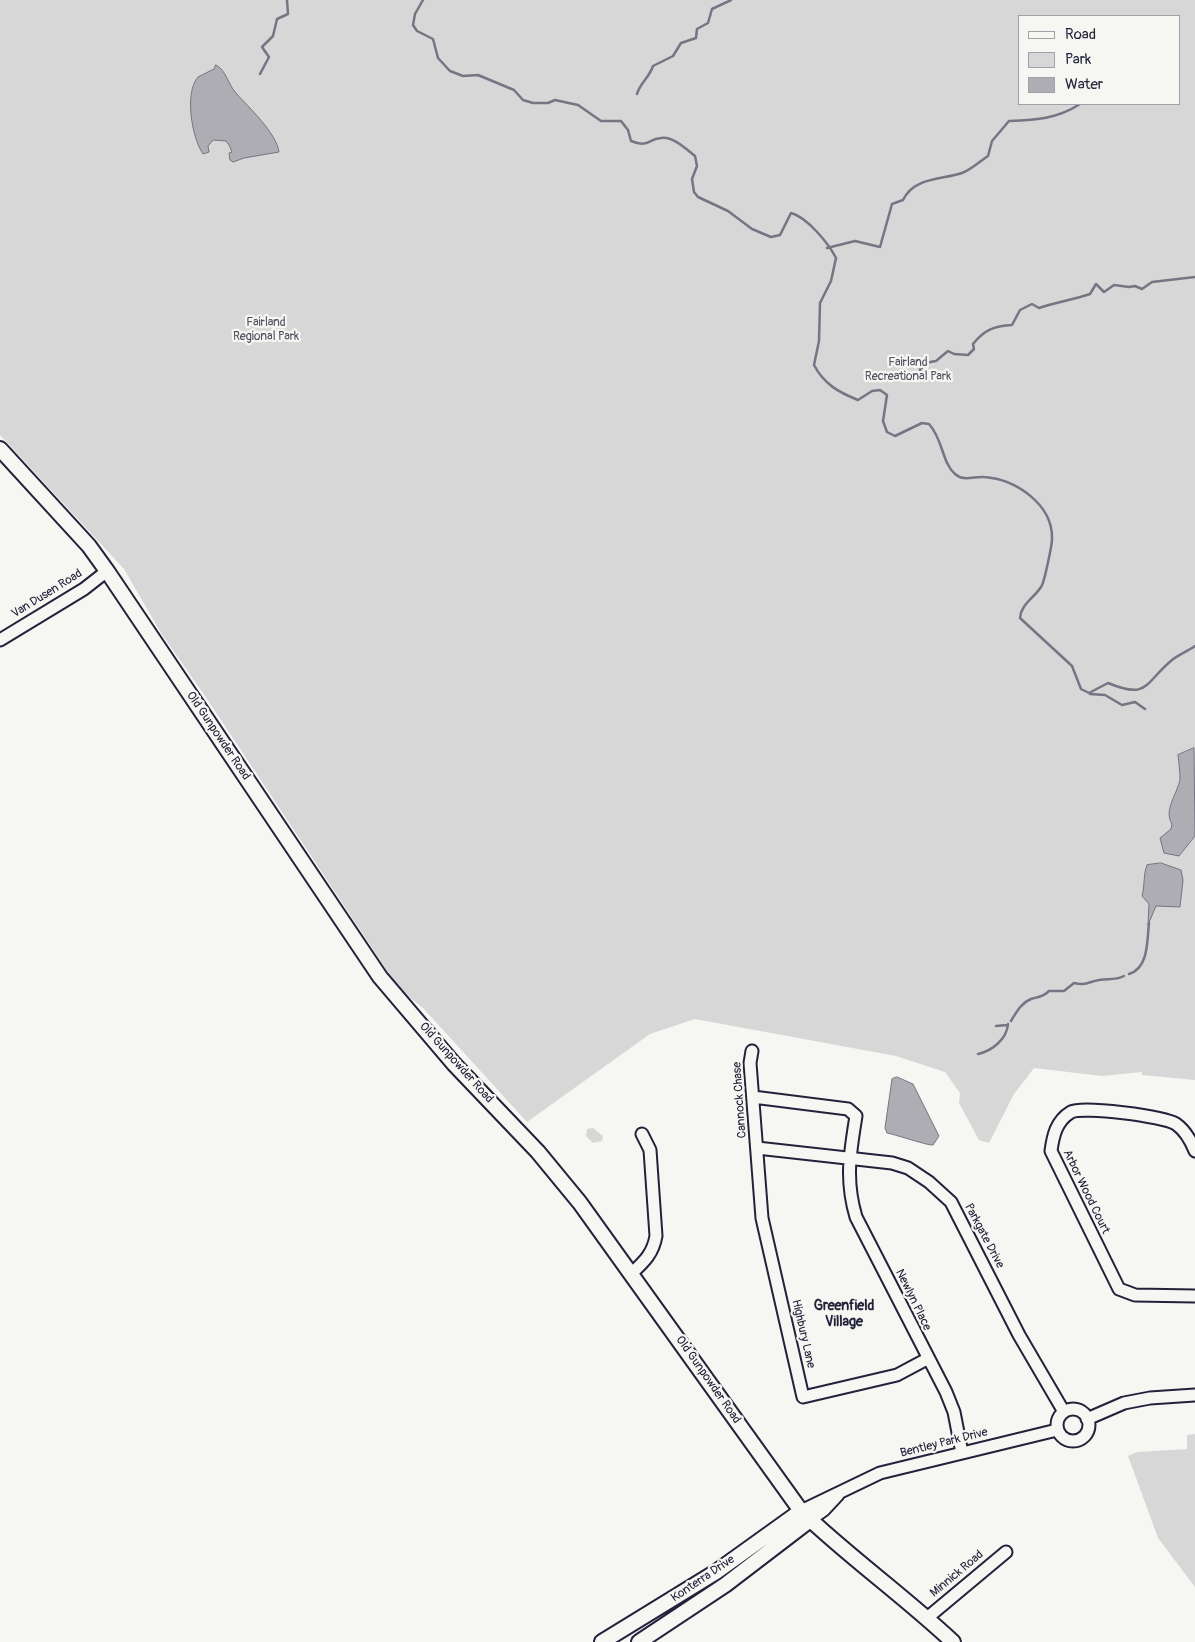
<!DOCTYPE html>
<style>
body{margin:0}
#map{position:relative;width:1195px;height:1642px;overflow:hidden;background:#f6f6f2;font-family:Pangolin,sans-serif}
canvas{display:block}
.legend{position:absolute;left:1018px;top:15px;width:162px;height:90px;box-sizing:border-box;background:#f6f6f2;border:1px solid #a1a1a9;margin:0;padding:6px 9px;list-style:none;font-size:15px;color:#22223b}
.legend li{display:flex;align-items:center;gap:10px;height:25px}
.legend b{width:25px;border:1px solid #a1a1a9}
</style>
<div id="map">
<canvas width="1195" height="1642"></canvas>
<ul class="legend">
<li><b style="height:6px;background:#f6f6f2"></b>Road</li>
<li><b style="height:14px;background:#d7d7d7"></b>Park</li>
<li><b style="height:14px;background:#adadb3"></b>Water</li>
</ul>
</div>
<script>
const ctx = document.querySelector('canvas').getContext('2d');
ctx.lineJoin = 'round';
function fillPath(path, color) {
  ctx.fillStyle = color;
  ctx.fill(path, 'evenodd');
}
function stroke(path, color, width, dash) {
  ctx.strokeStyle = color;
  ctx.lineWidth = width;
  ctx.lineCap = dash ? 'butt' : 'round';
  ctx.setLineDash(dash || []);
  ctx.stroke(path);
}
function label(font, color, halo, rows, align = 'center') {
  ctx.font = font + ' Pangolin,sans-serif';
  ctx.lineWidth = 4.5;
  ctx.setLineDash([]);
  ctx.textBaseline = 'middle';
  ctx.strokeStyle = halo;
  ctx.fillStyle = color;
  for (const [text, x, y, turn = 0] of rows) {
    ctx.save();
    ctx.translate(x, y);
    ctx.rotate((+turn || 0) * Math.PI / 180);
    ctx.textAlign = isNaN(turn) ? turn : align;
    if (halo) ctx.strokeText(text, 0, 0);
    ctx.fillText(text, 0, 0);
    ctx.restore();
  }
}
fillPath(new Path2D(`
 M0,0H1195V1080L1142,1075V1072L1102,1076L1034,1068L1014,1094L989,1143L979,1140L959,1103L960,1093L945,1072L896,1056L695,1019L650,1034L527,1122L423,1008L400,990L207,699L161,633L124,569L0,435ZM1019,16H1179V104H1019Z
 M593,1128L603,1136L602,1141L593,1143L586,1136L587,1129Z
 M1195,1434V1587L1158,1538L1128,1456L1137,1452L1187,1449V1435Z`), '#d7d7d7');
const water = new Path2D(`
 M216,65C227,71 227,83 236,93C249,108 276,132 279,152L244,158L233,162L230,160L229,153L232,152L229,145L226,141L213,140L208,146L209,152L203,154C192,138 184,93 198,77L214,69Z
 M1194,748L1195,836L1179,856L1164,853L1160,838L1171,829L1172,824C1163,810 1178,793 1180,779C1180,771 1179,763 1178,755Z
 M1161,863L1181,870L1183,880L1180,907L1156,906L1148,925L1149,904L1142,896C1145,885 1143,875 1147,865Z
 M897,1077L913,1084L939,1136L933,1145C929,1146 897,1135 887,1133L885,1128L892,1079Z`);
fillPath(water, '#adadb3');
stroke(water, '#757583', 1);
stroke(new Path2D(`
 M423,0L415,14L413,25L417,31L433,39L438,58L450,71L463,76L478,75L514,90L523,100L533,103H548L555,100L578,105L601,121H621L628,130L631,141C650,148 647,139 661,138C673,136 686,149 695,156L697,166L692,179L694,192L698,197L728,211L752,229L771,237L780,235L791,213C807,217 829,244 836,258L831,281L820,303L819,341L814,365C824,384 838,392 858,400L872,391L880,390L887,395L883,421L887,432L895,436L922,423L929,424C943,439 942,463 955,474C964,482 974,476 984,477C1015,479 1053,504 1052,539C1052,545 1044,584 1041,587C1034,598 1021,604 1020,618L1072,666L1081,689L1089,693L1108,683C1149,700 1144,683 1172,660C1178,655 1188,651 1195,646
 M260,74L269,57L262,47L273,36L277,19L288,14L287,0
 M637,94C640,83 649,78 653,66L673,56L681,43L696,38L697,29L708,23L712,9L731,0
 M827,248L855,241L880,247L892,204L903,200C914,177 941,180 962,173C971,170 980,161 988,156L992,141L1009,121C1036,120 1057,119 1080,104
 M921,373L920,369L930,362L936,361L948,351L954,354L968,355L974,349L973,344C984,330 994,326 1012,325L1020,310L1032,304L1039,308C1056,302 1073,300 1090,294L1096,284L1104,292L1114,285L1129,287L1135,286L1142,289L1152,282L1195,277
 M1090,694L1105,695L1122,705L1135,702L1145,709
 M1129,974C1149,968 1147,940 1149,923
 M1011,1021C1016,1013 1021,1003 1031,999C1039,996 1042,998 1049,991H1064L1074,983C1085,986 1088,982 1099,980C1108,978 1114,981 1124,976
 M996,1026L1007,1025
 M978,1054C992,1051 1007,1039 1008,1024`), '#757583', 2.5);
const minor = new Path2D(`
 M0,640L84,589L107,571
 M752,1051L750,1063L762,1218L803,1397L897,1375L927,1359
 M753,1097L848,1109L856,1116C850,1153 845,1180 856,1217L946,1392L954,1412L962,1453
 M757,1148L892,1163L908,1168L929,1182L951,1202L1019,1335L1064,1412
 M1195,1151C1191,1141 1186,1131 1176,1124C1163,1116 1083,1106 1071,1112C1056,1121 1053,1136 1051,1151L1119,1289L1135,1295L1195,1296
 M632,1273C645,1261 653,1253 656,1236L650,1150L642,1134
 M1057 1425a16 16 0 1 1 32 0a16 16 0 1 1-32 0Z
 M1087,1419L1124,1403L1150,1398L1195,1395
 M801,1511L880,1473L1057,1430
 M810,1520L824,1510L838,1495
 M927,1618L1006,1552`);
const major = new Path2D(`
 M0,449L89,546L107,571L380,977L454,1064L538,1152L580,1203L801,1511C849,1557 904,1596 953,1642
 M602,1642L716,1572L801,1511
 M639,1642L725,1585L810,1520`);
stroke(minor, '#22223b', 15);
stroke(major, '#22223b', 18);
stroke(minor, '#f6f6f2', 11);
stroke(major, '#f6f6f2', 14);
label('12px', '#4f4f62', '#f6f6f2', [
 ["Fairland",266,323],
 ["Regional Park",266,337],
 ["Fairland",908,363],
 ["Recreational Park",908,377]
]);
label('12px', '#22223b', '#f6f6f2', [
 ["Van Dusen Road",47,594,-32],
 ["Old Gunpowder Road",218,736,56],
 ["Old Gunpowder Road",456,1063,48],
 ["Cannock Chase",740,1100,-94],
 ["Arbor Wood Court",1086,1192,64],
 ["Parkgate Drive",984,1236,62],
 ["Newlyn Place",913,1300,64],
 ["Highbury Lane",803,1334,77],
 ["Old Gunpowder Road",708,1380,55],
 ["Bentley Park Drive",944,1443,-14],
 ["Minnick Road",957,1574,-40],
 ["Konterra Drive",703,1579,-34]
]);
label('bold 14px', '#22223b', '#f6f6f2', [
 ["Greenfield",844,1306],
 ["Village",844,1322]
]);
</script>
